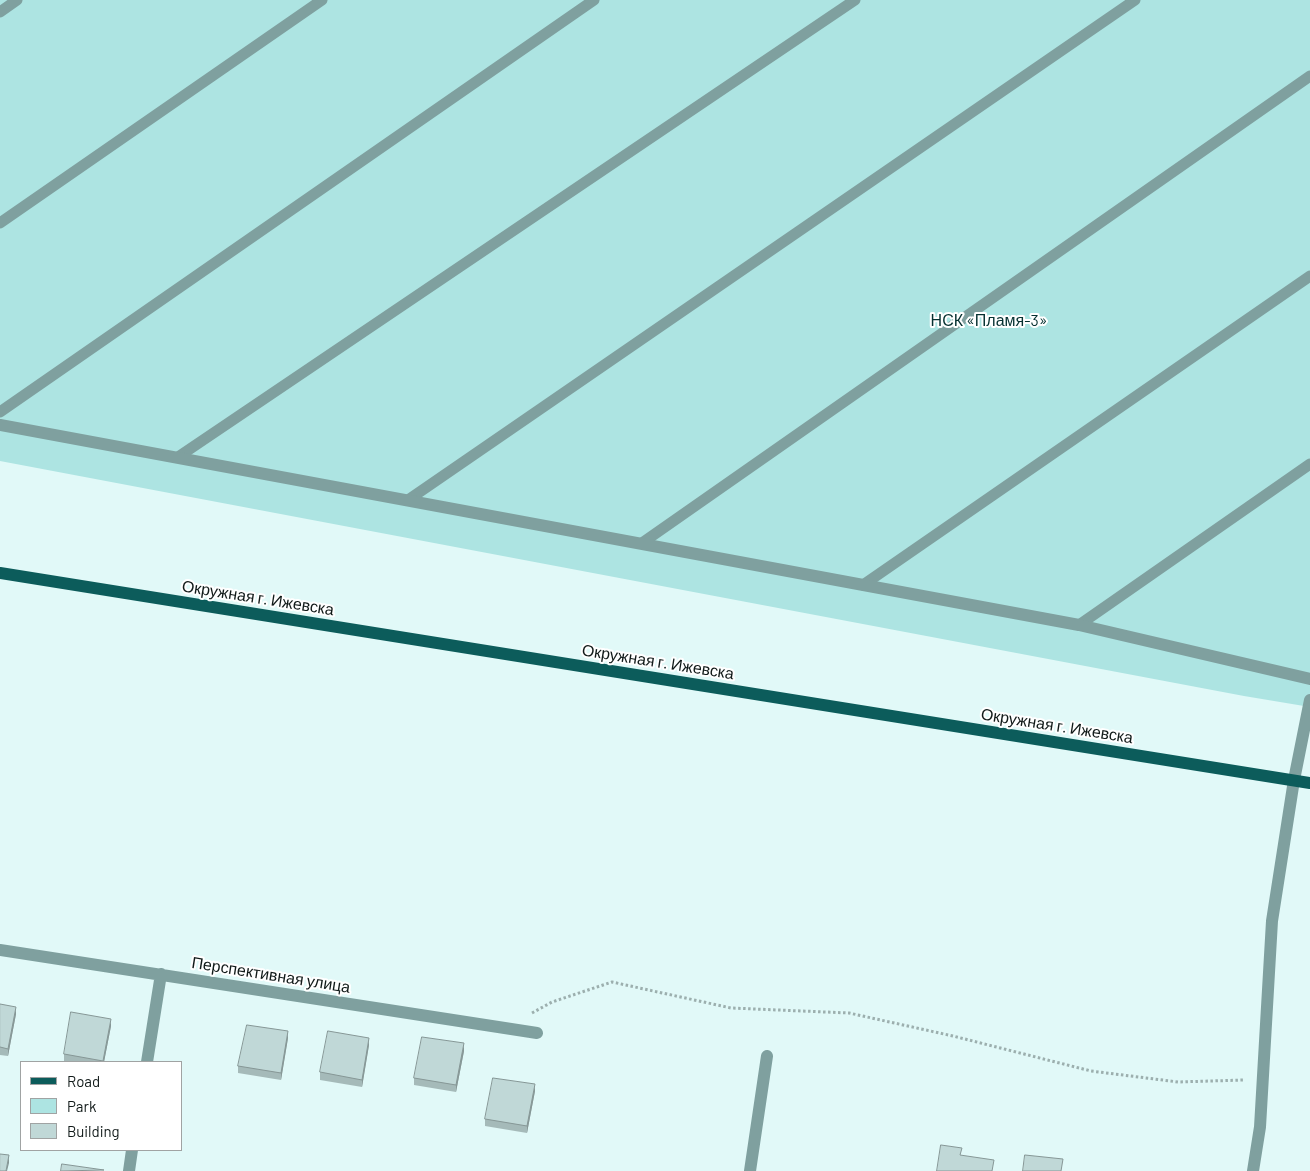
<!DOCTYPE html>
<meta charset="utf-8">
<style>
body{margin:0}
#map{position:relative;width:1310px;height:1171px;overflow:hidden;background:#e1f9f8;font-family:Barlow,sans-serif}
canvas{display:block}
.legend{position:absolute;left:20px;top:1061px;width:162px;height:90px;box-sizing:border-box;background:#fff;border:1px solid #a0a3a3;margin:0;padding:6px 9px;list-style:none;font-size:15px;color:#111a19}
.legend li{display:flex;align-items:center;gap:10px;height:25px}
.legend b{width:25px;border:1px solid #a0a3a3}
</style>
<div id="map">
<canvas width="1310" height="1171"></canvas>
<ul class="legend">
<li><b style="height:6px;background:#0c5c5b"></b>Road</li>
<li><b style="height:14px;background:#ade4e2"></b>Park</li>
<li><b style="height:14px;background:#c0d8d7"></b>Building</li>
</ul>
</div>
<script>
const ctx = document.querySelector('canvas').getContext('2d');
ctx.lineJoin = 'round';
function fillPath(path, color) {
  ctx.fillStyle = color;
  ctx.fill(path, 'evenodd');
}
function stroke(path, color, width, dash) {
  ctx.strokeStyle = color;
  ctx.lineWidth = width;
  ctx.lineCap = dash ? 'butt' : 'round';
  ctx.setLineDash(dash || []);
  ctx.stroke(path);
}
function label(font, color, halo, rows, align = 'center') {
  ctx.font = font + ' Barlow,sans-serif';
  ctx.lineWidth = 4;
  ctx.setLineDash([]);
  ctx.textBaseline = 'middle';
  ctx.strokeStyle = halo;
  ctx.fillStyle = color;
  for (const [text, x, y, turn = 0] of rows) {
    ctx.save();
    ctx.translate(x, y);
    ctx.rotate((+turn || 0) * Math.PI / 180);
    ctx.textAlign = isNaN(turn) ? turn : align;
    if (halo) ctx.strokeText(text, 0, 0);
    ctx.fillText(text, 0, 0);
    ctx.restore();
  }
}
fillPath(new Path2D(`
 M0,0H1310V707L1244,696L0,461Z`), '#ade4e2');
stroke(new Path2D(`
 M532,1013L552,1002L612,982L731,1008L849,1013L953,1036L1091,1071L1178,1082L1244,1080`), '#9cafae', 3, [2.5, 2.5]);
stroke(new Path2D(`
 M0,12L17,0
 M0,223L322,0
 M0,412L594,0
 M178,457L855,0
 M408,500L1135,0
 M642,543L1310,76
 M863,585L1310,276
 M1079,625L1310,464`), '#7fa09f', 11);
stroke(new Path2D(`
 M0,425L1079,625L1310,679
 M0,950L537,1033
 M147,1062L161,974
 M129,1171L132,1150
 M750,1171L767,1056
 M1253,1171L1260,1127L1272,921L1294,780L1310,700`), '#7fa09f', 12);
stroke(new Path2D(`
 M0,573L1310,783`), '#0c5c5b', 12);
fillPath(new Path2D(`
 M0,1004L16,1014L8,1056L0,1055Z
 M111,1026L104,1062H70L64,1061V1054Z
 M288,1038L281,1080L238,1073V1066Z
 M369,1045L362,1087L320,1080V1072Z
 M464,1051L456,1092L414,1085V1078Z
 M535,1091L527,1133L485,1126V1119Z`), '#a5bab9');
fillPath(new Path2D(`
 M16,1007V1014L8,1056V1049Z
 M111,1019V1026L104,1062H103Z
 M288,1031V1038L281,1080V1073Z
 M369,1038V1045L362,1087V1080Z
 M464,1043V1051L456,1092V1085Z
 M535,1084V1091L527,1133V1126Z
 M9,1155V1163L7,1171H6Z`), '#869796');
const building = new Path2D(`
 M0,1004L16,1007L8,1049L0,1047Z
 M71,1012L111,1019L103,1061L64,1054Z
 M247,1025L288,1031L281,1073L238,1066Z
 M328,1031L369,1038L362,1080L320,1072Z
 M422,1037L464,1043L456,1085L414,1078Z
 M493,1078L535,1084L527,1126L485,1119Z
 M941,1145L962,1148L960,1155L994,1160L992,1171H937Z
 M0,1154L9,1155L6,1171H0Z
 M1025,1155L1063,1159L1061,1171H1023Z
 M62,1164L104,1170L61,1171Z`);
fillPath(building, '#c0d8d7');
stroke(building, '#869796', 1);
label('16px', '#063131', '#fff', [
 ["НСК «Пламя-3»",989,321]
]);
label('16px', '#111a19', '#fff', [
 ["Окружная г. Ижевска",258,598,9],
 ["Окружная г. Ижевска",658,662,9],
 ["Окружная г. Ижевска",1057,726,9],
 ["Перспективная улица",271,975,9]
]);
</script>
